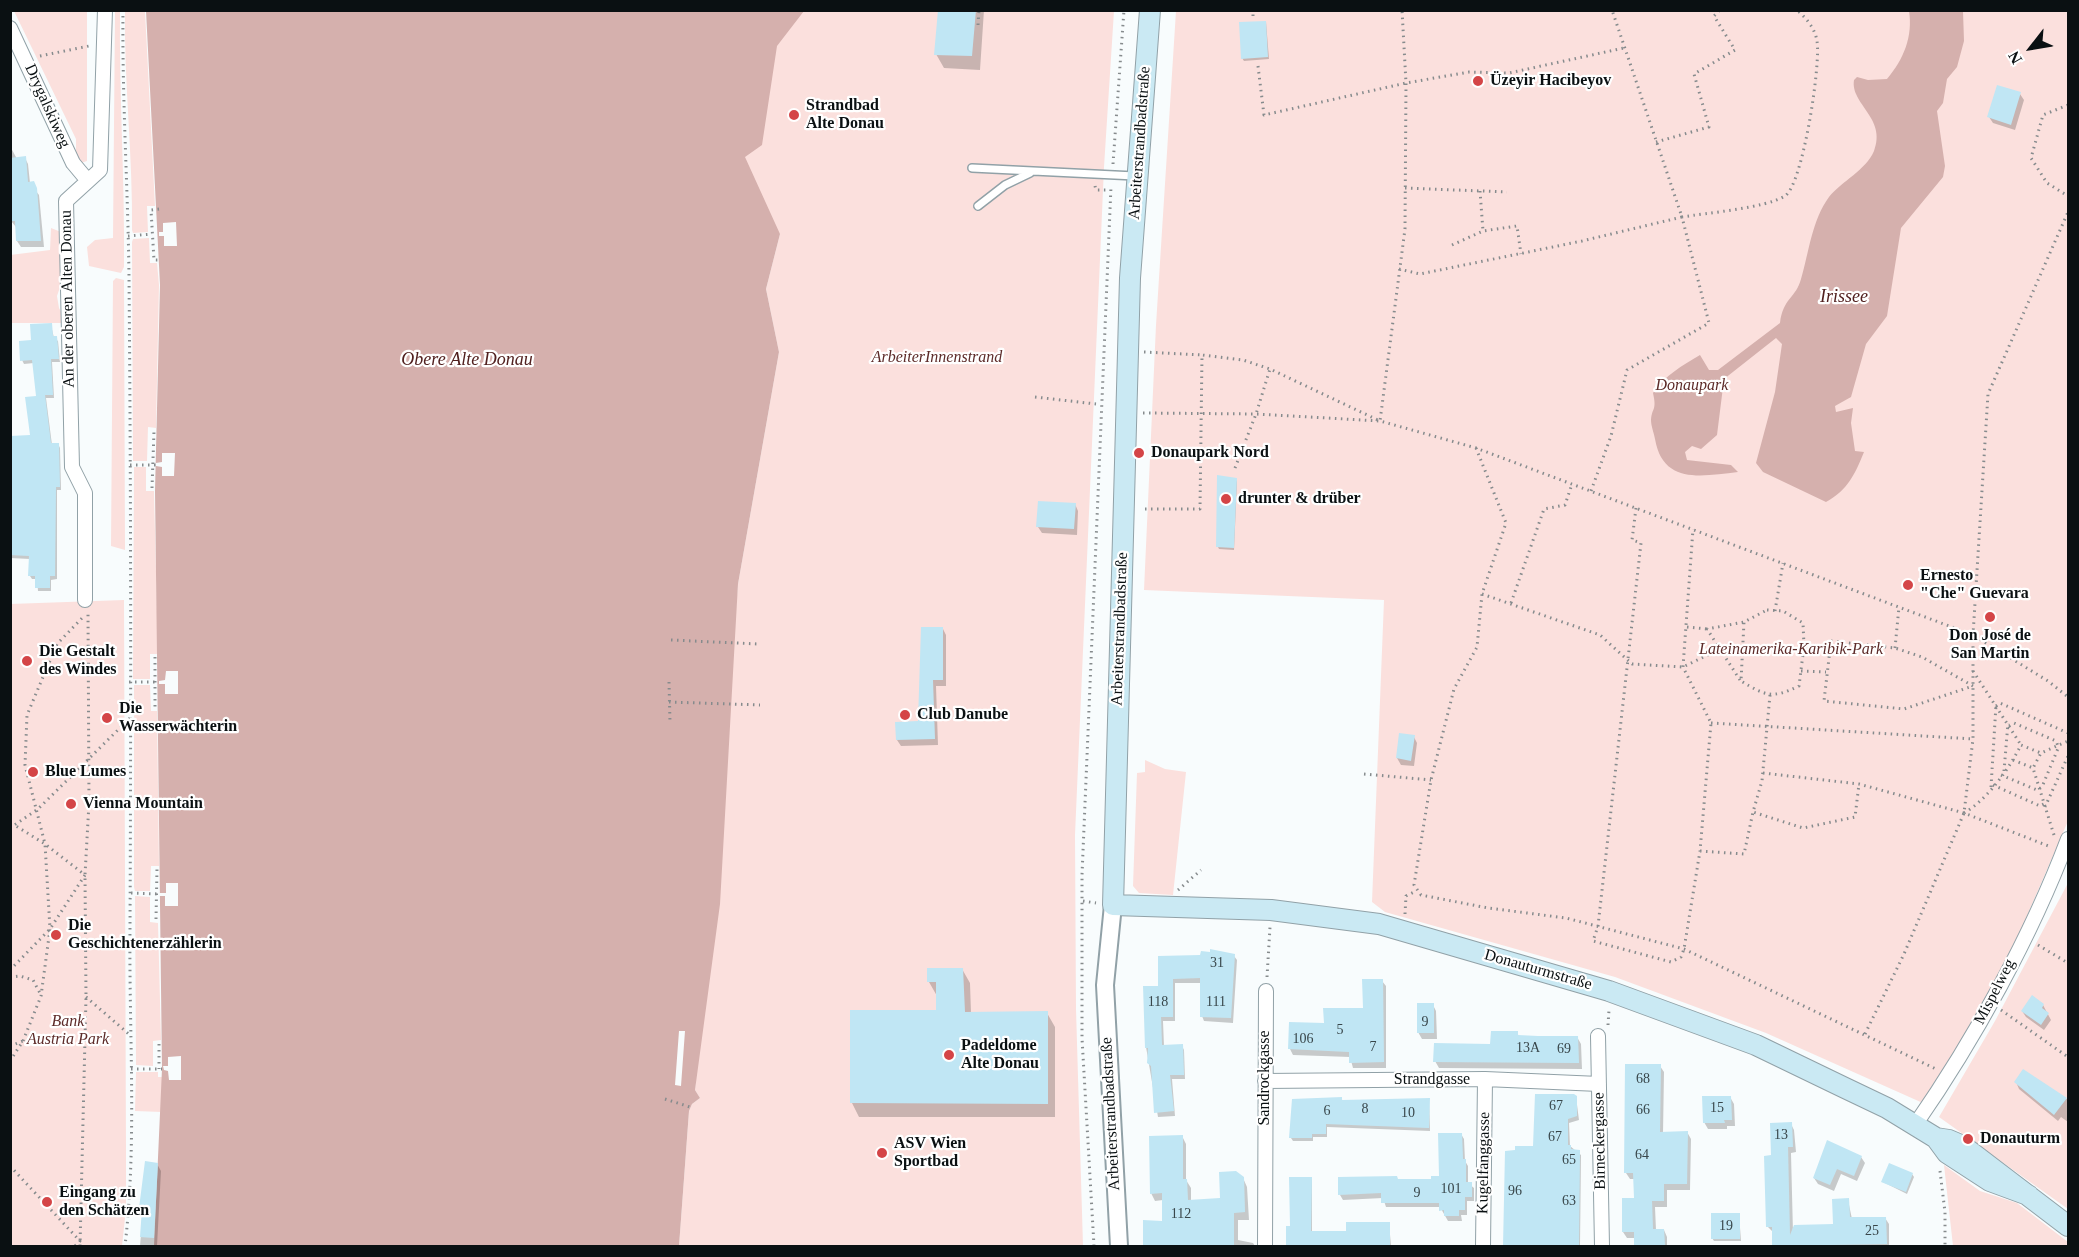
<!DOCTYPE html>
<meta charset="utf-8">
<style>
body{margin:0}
#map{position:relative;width:2079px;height:1257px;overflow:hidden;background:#f8fcfd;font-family:"Times New Roman",serif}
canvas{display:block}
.frame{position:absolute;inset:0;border:12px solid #0a1012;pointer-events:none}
.north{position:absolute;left:2001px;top:18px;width:60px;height:60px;-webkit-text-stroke:4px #fff;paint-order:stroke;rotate:239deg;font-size:16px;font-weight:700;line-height:24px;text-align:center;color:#0a1012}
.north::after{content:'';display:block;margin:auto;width:21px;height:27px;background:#0a1012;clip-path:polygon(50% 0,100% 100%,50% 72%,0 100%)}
</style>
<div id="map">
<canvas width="2079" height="1257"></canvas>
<div class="frame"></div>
<div class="north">N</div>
</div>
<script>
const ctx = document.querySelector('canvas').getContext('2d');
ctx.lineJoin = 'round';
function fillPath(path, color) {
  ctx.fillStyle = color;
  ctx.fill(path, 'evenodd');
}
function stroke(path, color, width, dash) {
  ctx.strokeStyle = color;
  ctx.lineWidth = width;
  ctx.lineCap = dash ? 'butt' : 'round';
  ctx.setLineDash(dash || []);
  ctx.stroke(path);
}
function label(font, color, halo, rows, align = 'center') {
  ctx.font = font + ' "Times New Roman",serif';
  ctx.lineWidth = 4.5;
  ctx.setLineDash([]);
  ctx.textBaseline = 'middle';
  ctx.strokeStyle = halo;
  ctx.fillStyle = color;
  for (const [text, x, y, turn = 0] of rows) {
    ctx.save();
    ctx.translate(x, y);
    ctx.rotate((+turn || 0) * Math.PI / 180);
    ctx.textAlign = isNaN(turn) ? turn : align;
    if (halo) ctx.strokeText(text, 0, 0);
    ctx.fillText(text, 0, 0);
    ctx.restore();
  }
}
fillPath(new Path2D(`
 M14,11H87V161L81,163L76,154V139Z
 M115,11H120C119,96 125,181 124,267L121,273L89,266L87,247L95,240L113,238Z
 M125,11H145L155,206H147L148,232L133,233L132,230C133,157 124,84 125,11Z
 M477,11H1114L1104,167L1075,835L1076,1009L1083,1246H679L689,1111L692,1104L700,1098L695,1090L738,584L779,352L766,289L780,234Z
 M1176,11H2068V821L1992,997L1925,1104L1766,1033L1615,977L1385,912L1372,902L1384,600L1144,590L1156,325Z
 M51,228L66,234L62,281L57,296L59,308L67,323H11L10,255L50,250Z
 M149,238L150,263H157L159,285L156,428L148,427L147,461H133L132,242L133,239Z
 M116,278L124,280L125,550L111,546L113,281Z
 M134,467H146V491H154L158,654H150V679H133Z
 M124,600L126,1152V1209L122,1246H11L10,604Z
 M134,685H150L151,711H157L159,866H151L150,891H135L134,887Z
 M1145,760L1165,769L1186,772L1173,895L1139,893L1133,886L1137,773L1145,772Z
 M2068,883V1209L1939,1117L1995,1021Z
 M135,896L150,897V922L158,923L161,1040L153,1041V1066L136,1065Z
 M136,1072H158V1077H162V1112L135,1111Z
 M1944,1165L1980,1191L2017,1203L2068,1242V1246H1953Z`), '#fbe0dd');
fillPath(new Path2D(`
 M146,11H804L777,46L762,145L745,157L780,234L766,289L779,352L738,584L720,904L695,1090L700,1098L692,1104L689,1111L679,1246H154L162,1069L155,491L160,285Z
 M1909,11H1963L1964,41L1957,67L1947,79L1943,103L1937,111L1945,166L1943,177L1901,228L1887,316L1866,344L1851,397L1835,406L1836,412L1853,408L1851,423L1855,451L1864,452C1855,474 1848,490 1826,502L1763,472L1756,463L1775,392L1782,344L1776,338L1724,379L1717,435L1701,449L1692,446L1685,452L1687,460L1731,465L1738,472C1702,476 1663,485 1655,439C1654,433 1651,426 1651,420C1652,407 1657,411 1653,393C1665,375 1682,366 1700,355L1709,370H1718L1780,323C1783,298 1796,298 1801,279C1809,252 1812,220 1829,197C1842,181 1866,170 1874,151C1887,118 1850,104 1854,80L1857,77L1868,80L1887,79C1904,59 1913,36 1909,11Z`), '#d5b0ad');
fillPath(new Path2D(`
 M176,222L177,246H164V236H159V232H163V223Z
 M162,453H175L174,476H162V467L156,466V463L162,462Z
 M166,671H178V694H165V684H159V681L165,680Z
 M166,883H178V906H165V896H159V893H166Z
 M679,1031H685L681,1086L675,1085Z
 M181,1056V1080H169L168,1071L164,1070L163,1066H168V1057Z`), '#f8fcfd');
fillPath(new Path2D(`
 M939,10H984L980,70L944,68L936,54Z
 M1266,22L1269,59L1244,61L1242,58Z
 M2020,94L2024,100L2015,130L1993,123L1989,117Z
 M10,146L17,159L25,158L28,164L30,183L39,195L44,247H21L17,241L16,227L11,221Z
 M51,325L54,338L58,341L60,362H52L54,398H46L52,445L58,444L60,448L61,490H57V579L51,580V591H38L37,579H32L30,576V559L10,558V526L32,436L37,397L34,363L24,364L22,360L32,341Z
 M1218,477L1236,479L1237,482L1234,550L1219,549L1218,547Z
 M1075,504L1078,511L1077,535L1042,533L1038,527Z
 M943,629L946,635V686H936L938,745L901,746L897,740L896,723L920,722Z
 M1414,737L1417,743L1414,766L1401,765L1397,758Z
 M1234,956L1237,960L1233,1023L1204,1021L1202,1016V983H1175V1021H1163L1164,1046H1182L1184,1050L1185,1079H1172L1175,1116L1158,1117L1146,1047L1159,988V957Z
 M962,969L970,983L971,1013H1047L1055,1027V1117H859L852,1103V1011H937V996L929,982Z
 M1382,981L1386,986V1068H1353L1350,1057L1293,1055L1290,1049L1325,1024L1365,1010Z
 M2032,997L2043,1005L2051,1020L2044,1030L2026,1017L2022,1011Z
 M1433,1005L1436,1011L1437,1039H1422L1418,1032Z
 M1517,1033L1519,1036L1577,1037L1581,1044L1582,1069L1439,1068L1435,1061L1492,1045Z
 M1660,1066L1664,1072L1663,1134L1687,1132L1691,1139L1690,1190H1667V1207H1655L1656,1230H1664L1667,1237V1246H1636V1238H1627L1623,1232L1635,1199V1179H1630L1626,1173Z
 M2024,1071L2068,1100V1122L2061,1117L2058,1121L2019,1089L2016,1082Z
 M1576,1097L1579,1120L1569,1123L1570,1146L1581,1155L1580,1246H1505L1506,1152L1535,1148Z
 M1730,1097L1734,1104L1735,1126H1727V1129H1708L1704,1122Z
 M1341,1098L1343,1101L1429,1099L1430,1131L1327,1127V1137H1313V1141H1293L1291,1138Z
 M1791,1124L1794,1130L1796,1152L1791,1153L1793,1233L1835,1225L1848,1200L1852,1219L1885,1218L1889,1224V1246H1773V1232L1767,1226L1772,1157Z
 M1461,1134L1464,1139L1465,1161L1468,1166V1183L1474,1188V1201H1467V1215H1461L1462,1221H1448L1440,1207H1386L1383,1198L1343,1200L1340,1195V1178L1432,1181L1440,1177Z
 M1182,1136L1186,1144V1180L1191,1188V1201L1221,1199L1243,1178L1247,1187L1249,1220H1238V1240L1253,1243L1255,1246H1145L1144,1222H1164L1163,1200L1155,1201L1151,1193Z
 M1861,1157L1865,1163L1857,1181L1841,1174L1834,1191L1818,1184L1814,1178Z
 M157,1164L161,1171L157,1246H140L143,1211L141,1207Z
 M1912,1174L1914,1177L1907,1194L1883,1182Z
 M1312,1178V1233L1347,1232L1389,1223L1391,1246H1288L1287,1228H1292Z
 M1739,1214L1741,1241H1714L1712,1238Z`), '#0003');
fillPath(new Path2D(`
 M938,10H976L972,56L934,55Z
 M1266,21L1268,57L1241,59L1239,22Z
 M1997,85L2021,92L2011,125L1987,117Z
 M26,156L28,182L34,181L37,188L41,241H16L15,221H10V158Z
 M52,323L53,336H57L59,359H51L53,395H45L51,443H59L60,487H56L55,576H50V588H35V576H28L29,556L10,555V436L30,435L25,397L36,396L32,360L20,361L19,341L31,340L30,324Z
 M1217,475L1237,478L1234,548L1216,547Z
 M1038,501L1076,503L1074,529L1036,527Z
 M921,627H943V680H933L935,739L896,740L895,722L918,721Z
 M1399,733L1415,735L1411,761L1396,758Z
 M1210,949L1235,954L1231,1018L1200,1017V978L1173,979V1017H1161L1162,1045L1183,1044L1184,1075H1170L1174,1111L1154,1113L1151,1066L1147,1063L1148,1048H1145L1143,986H1158V956L1200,955L1201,951L1210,952Z
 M927,968H963L965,1012L1048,1011V1104L850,1103V1010H936V982H927Z
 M1362,979H1383L1384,1062L1349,1063V1052L1288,1049L1289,1022L1324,1023L1323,1008H1363Z
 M2032,995L2044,1004L2042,1008L2049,1013L2041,1025L2021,1011Z
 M1417,1003H1434V1033H1417Z
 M1491,1031H1518V1035L1538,1036H1578L1579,1063L1433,1062L1434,1043L1490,1044Z
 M1625,1064H1661L1660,1132L1688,1131L1687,1184H1664V1201H1652L1653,1229H1664L1665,1246H1634V1232H1622V1198H1634L1633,1173H1624Z
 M2023,1069L2067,1098L2054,1115L2014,1082Z
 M1535,1094H1574L1577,1096V1116L1568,1119V1145H1571V1149L1580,1150L1579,1246H1503L1505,1151L1515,1150V1146H1533Z
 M1702,1096H1731L1732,1120H1724L1725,1123H1703Z
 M1342,1097V1100L1430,1098L1429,1128L1326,1124V1134H1312V1138H1289L1292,1099Z
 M1792,1122L1793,1147H1788L1790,1235L1794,1225L1833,1224L1832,1199L1849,1198L1850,1217H1886L1887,1244L1772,1246V1227H1766L1764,1156L1771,1155L1770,1123Z
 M1438,1133H1462L1463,1159H1466V1182H1472V1197H1465V1210H1459V1216H1444V1210L1439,1211V1203H1381V1193L1338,1195V1177L1397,1176L1398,1179H1431V1176H1439Z
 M1183,1135V1179H1187L1188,1200L1220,1198L1219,1172L1236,1171L1244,1177L1245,1212L1234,1213V1246H1143V1220L1162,1221V1193L1150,1194L1149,1136Z
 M1827,1140L1862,1156L1854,1176L1837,1169L1830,1185L1813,1178Z
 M145,1161L158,1163L154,1238L140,1237L142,1208H139Z
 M1889,1163L1913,1173L1906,1192L1881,1182Z
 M1289,1177H1312L1311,1231H1346V1222H1390V1246H1286V1226H1290Z
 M1711,1213H1740V1239H1711Z`), '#c0e6f4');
const service = new Path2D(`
 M972,168L1135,176
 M978,206L1005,185L1030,173`);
const minor = new Path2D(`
 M10,28L73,163L88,181
 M85,600V493L72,467L66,201L100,170L105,10
 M1598,1036L1602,1246
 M1265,1081L1485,1079L1599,1084
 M1915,1125C1974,1040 2031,937 2068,839
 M1265,1246L1266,991
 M1483,1246L1485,1079`);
const tertiary = new Path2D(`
 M1113,905L1105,985L1119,1246`);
const secondary = new Path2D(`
 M1150,10L1130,278L1113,905L1271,910L1379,924L1609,991L1756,1045L1843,1087L1887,1108L1936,1138L1947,1153L1990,1181L2028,1195
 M1936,1138L1949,1140L1963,1146L2068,1226`);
stroke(service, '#91a1a7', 10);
stroke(minor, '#91a1a7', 16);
stroke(tertiary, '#91a1a7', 20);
stroke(secondary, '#91a1a7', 22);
stroke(new Path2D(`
 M123,10C122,100 128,188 129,277C131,495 131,712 130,930C129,1035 137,1142 125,1246
 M1253,16V10
 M978,25L979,10
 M40,56L89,46
 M1258,66L1264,115L1406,83L1469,72L1509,73L1624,48
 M2068,105L2043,115L2031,158L2047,183L2068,196
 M1656,142L1709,127L1694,74L1735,50L1714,16L1720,10
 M1113,164L1124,10
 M1095,186L1096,190H1107
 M1405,188L1507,192
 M1480,191L1483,231
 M159,209L151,210L154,260H161
 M128,236L152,234
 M1452,245L1483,231L1517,226L1521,254
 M1399,269L1420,274L1582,241L1682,217L1612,10
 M1144,352L1202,355
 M1035,397L1096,404
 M1143,413L1256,414L1380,421L1476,448L1973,635L2048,681L2068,697
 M1476,448L1506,523L1482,594L1477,647L1454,689L1431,780L1414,885L1421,895L1488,908L1566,918L1684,949L1936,1069
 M130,465H156
 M1235,468L1256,414L1270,369
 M152,488L154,431
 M1591,491L1611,436L1627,370L1709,323L1682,217C1706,213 1766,208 1785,196C1803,184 1821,64 1817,41C1815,28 1806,18 1797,10
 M1636,508L1632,540L1641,543L1598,926L1593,941L1671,962L1681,957L1684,949L1700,851L1711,723L1683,667L1693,529
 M1145,509H1200L1202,355L1243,360L1270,369L1380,421L1405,229L1406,83L1402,10
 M1482,594L1600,635L1632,664L1683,667L1720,649
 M1511,603L1544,509L1565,505L1572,484
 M1767,610L1783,611L1803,623L1804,646L1799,686C1772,699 1766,696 1741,681L1744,622Z
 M1775,611L1783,563
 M1687,627L1707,629
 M671,640L758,644
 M1831,641L1895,648L1922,657L1973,686L1904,709L1824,701Z
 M1804,646L1830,648
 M1895,648L1899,607
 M155,657V708
 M1801,671L1826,672
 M1973,671L2021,745
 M1740,680L1707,629L1744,622
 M129,682H159
 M669,682L670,722
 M1770,695L1762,781L1753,812L1803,828L1855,817L1859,784
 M669,702L760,705
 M1996,706L2000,703L2068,733
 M1711,723L1973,739
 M2009,726L2014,723L2056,741L2058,746
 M2013,760L2033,768
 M2004,771L2008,723
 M1763,773L1859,784L1964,813L2051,847
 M1364,774L1431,780
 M2001,775L2037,790L2042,787L2059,746
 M1993,785L2040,806L2044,804
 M1991,787L1996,705
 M2045,807L2068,756
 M1964,813C1987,800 2009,769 2021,745L2041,753
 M10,828L38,809L130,718
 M2054,835L2033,768L2041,753L2068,741
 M1700,851L1744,854L1753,812
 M1178,890L1201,870
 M131,893L159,894
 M1083,901L1096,903
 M1405,914L1406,896L1416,891
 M156,919L157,868
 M2038,945L2068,963
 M10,970L50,929L85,875L45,844L16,826
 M10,977L20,976L33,980L41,995
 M1267,977L1270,927
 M86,997L130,1035
 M2001,1010L2068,1057
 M1608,1025L1609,1010
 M1865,1034L1904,954L1964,813L1973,739V635L1988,394L2068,212
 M159,1044V1069
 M10,1046L23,1041
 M10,1061L23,1041L41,996L50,929L45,844L25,765L27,715L57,644L85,615
 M131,1069H162
 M665,1099L690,1107
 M10,1166L80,1241L75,1246
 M1940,1171L1945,1212V1246
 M80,1246L86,997L85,875L89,803L88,613
 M1094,1246L1082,1038V875L1111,186`), '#868b8d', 3, [1.5, 4.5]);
stroke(service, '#fff', 7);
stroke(minor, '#fff', 14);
stroke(tertiary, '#fff', 16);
stroke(secondary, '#cae9f3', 20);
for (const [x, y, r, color] of [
 [1478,81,6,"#d44547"],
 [794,115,6,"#d44547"],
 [1139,453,6,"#d44547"],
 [1226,499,6,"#d44547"],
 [1908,585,6,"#d44547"],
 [1990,617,6,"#d44547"],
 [27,661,6,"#d44547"],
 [905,715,6,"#d44547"],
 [107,718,6,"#d44547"],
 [33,772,6,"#d44547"],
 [71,804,6,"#d44547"],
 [56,935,6,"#d44547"],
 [949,1055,6,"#d44547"],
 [1968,1139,6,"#d44547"],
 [882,1153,6,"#d44547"],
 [47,1202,6,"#d44547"]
]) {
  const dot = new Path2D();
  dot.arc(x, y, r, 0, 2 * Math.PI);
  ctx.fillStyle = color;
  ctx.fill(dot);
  stroke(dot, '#fff', 2);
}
label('14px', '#38464a', null, [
 ["31",1217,963],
 ["118",1158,1002],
 ["111",1216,1002],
 ["9",1425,1022],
 ["5",1340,1030],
 ["106",1303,1039],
 ["7",1373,1047],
 ["13A",1528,1048],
 ["69",1564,1049],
 ["68",1643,1079],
 ["67",1556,1106],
 ["15",1717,1108],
 ["8",1365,1109],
 ["66",1643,1110],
 ["6",1327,1111],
 ["10",1408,1113],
 ["13",1781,1135],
 ["67",1555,1137],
 ["64",1642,1155],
 ["65",1569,1160],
 ["101",1451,1189],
 ["96",1515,1191],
 ["9",1417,1193],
 ["63",1569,1201],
 ["112",1181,1214],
 ["19",1726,1226],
 ["25",1872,1231]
]);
label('bold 16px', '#0a1012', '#fff', [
 ["Üzeyir Hacibeyov",1490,81],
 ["Strandbad",806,106],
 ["Alte Donau",806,124],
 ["Donaupark Nord",1151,453],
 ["drunter & drüber",1238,499],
 ["Ernesto",1920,576],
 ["\"Che\" Guevara",1920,594],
 ["Don José de",1990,636,"center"],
 ["San Martin",1990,654,"center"],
 ["Die Gestalt",39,652],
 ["des Windes",39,670],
 ["Die",119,709],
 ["Wasserwächterin",119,727],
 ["Club Danube",917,715],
 ["Blue Lumes",45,772],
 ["Vienna Mountain",83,804],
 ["Die",68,926],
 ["Geschichtenerzählerin",68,944],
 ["Padeldome",961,1046],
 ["Alte Donau",961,1064],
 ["Donauturm",1980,1139],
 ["ASV Wien",894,1144],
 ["Sportbad",894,1162],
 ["Eingang zu",59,1193],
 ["den Schätzen",59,1211]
], 'left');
label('16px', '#0a1012', '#fff', [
 ["Drygalskiweg",47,106,66],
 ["Arbeiterstrandbadstraße",1140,143,-86],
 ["An der oberen Alten Donau",68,299,-91],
 ["Arbeiterstrandbadstraße",1120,629,-88],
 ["Donauturmstraße",1538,970,16],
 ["Mispelweg",1995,992,-63],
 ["Sandrockgasse",1265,1078,-90],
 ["Strandgasse",1432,1080],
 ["Arbeiterstrandbadstraße",1111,1114,-93],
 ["Birneckergasse",1600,1141,-91],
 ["Kugelfanggasse",1484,1163,-89]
]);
label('italic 16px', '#5d2b29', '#fff', [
 ["ArbeiterInnenstrand",937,358],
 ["Donaupark",1692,386],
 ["Lateinamerika-Karibik-Park",1791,650],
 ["Bank",68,1022],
 ["Austria Park",68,1040]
]);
label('italic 18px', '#51201f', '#fff', [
 ["Irissee",1844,297],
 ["Obere Alte Donau",467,360]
]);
</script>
